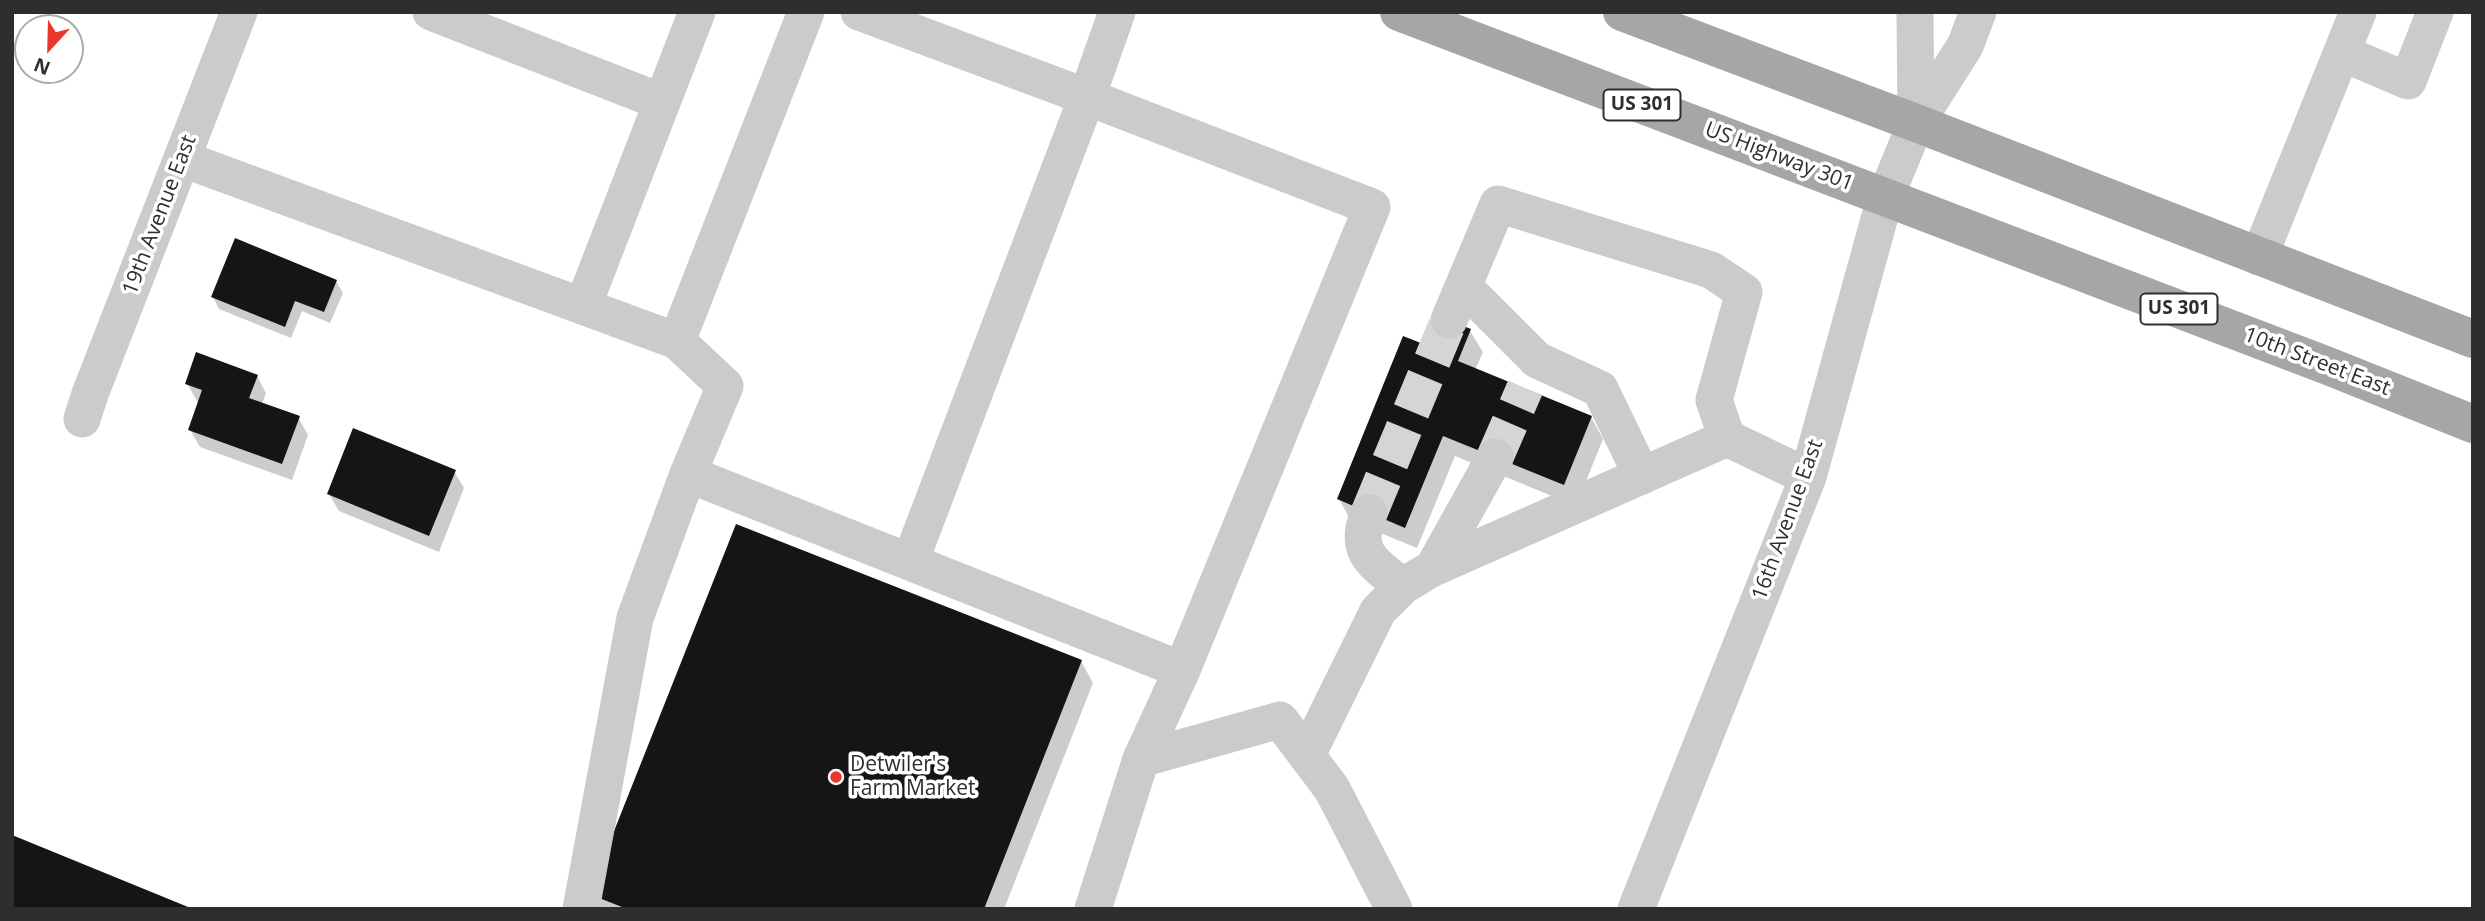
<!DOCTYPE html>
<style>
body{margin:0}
#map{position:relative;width:2485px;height:921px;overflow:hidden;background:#fff;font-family:"Open Sans",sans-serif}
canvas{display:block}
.frame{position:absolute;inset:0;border:14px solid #2e2e2e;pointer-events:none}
.north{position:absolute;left:14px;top:14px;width:70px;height:70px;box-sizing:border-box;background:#fff;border:2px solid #ababab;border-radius:50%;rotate:202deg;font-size:19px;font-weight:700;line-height:28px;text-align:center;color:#2e2e2e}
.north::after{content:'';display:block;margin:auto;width:24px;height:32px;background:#ea362b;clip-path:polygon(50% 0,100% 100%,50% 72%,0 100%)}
</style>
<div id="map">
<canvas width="2485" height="921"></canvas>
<div class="frame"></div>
<div class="north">N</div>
</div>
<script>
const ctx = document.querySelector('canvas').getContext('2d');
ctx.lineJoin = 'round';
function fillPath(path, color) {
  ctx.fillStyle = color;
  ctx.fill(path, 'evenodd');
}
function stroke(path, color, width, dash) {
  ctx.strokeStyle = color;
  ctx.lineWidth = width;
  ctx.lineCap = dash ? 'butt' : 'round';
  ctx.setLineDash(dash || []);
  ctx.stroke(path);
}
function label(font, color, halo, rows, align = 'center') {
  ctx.font = font + ' "Open Sans",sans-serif';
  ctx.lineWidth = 7;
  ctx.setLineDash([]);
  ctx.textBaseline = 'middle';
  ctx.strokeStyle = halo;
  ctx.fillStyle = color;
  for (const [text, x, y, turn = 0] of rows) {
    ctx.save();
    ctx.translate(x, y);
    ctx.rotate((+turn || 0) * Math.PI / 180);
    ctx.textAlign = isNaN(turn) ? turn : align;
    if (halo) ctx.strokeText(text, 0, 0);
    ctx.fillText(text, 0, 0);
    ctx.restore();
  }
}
fillPath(new Path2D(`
 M336,281L343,293L330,323L302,311L291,338L219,309L213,297Z
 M1470,331L1483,352L1475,370L1591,417L1603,439L1576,506L1455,456L1417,548L1351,521L1339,499L1427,348Z
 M257,376L266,393L262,404L298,417L308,435L292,480L200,447L190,430L200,402L197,401L187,383Z
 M454,471L464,488L439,552L339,511L329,494Z
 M1081,661L1093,683L1004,909H600L591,894Z`), '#0003');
fillPath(new Path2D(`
 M235,238L337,280L324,312L295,301L285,327L211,297Z
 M1438,316L1471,329L1458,361L1592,416L1564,485L1443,436L1405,528L1337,499L1403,336L1426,345Z
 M196,352L258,375L249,398L300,416L282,464L188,430L202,390L185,384Z
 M353,428L456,470L429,536L327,494Z
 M736,524L1082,660L984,909H627L589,894Z
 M12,835L193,909H12Z`), '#151515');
stroke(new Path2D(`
 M1495,457L1525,388
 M1369,513L1449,320`), '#d5d5d5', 37, [37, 18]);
stroke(new Path2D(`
 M431,12L662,102
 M859,12L1087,97L910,562
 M1117,12L1087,97L1372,207L1182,670
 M1915,12L1916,123
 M2342,53L2408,81L2435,12
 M183,159L677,341L725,386L688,474
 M2259,257L2358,12
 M1464,287L1537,360L1600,389L1642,476
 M583,306L697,12
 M1449,320L1498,204L1711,270L1744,292L1714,400L1727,438L1808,477
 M677,341L806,12
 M82,419L90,394L239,12
 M1369,513C1352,552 1374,564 1403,586
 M1433,568L1495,457
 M1307,755L1378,611L1403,586L1433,568L1727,438
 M1141,759L1280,720L1332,789L1394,909
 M581,909L635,618L688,474L1182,670L1141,759L1093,909
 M1636,909L1808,477L1885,198L1916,123L1965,46L1978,12`), '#cbcbcb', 37);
stroke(new Path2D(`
 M1399,12L2328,366L2473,424
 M1622,12L1916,123L2473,339`), '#a6a6a6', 38);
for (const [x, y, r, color] of [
 [836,777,7,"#ea362b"]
]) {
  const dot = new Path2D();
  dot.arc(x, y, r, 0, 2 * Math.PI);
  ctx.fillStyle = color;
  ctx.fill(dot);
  stroke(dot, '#fff', 2.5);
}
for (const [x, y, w] of [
 [1642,105,77],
 [2179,309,77]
]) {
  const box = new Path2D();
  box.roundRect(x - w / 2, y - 15.5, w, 31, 5);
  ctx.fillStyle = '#fff';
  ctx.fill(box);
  stroke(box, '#2e2e2e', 2);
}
label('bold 19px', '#2e2e2e', null, [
 ["US 301",1642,105],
 ["US 301",2179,309]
]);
label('21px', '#2e2e2e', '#fff', [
 ["US Highway 301",1779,157,21],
 ["19th Avenue East",160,215,-69],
 ["10th Street East",2317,362,21],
 ["16th Avenue East",1788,520,-70]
]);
label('21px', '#2e2e2e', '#fff', [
 ["Detwiler's",850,765],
 ["Farm Market",850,789]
], 'left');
</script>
